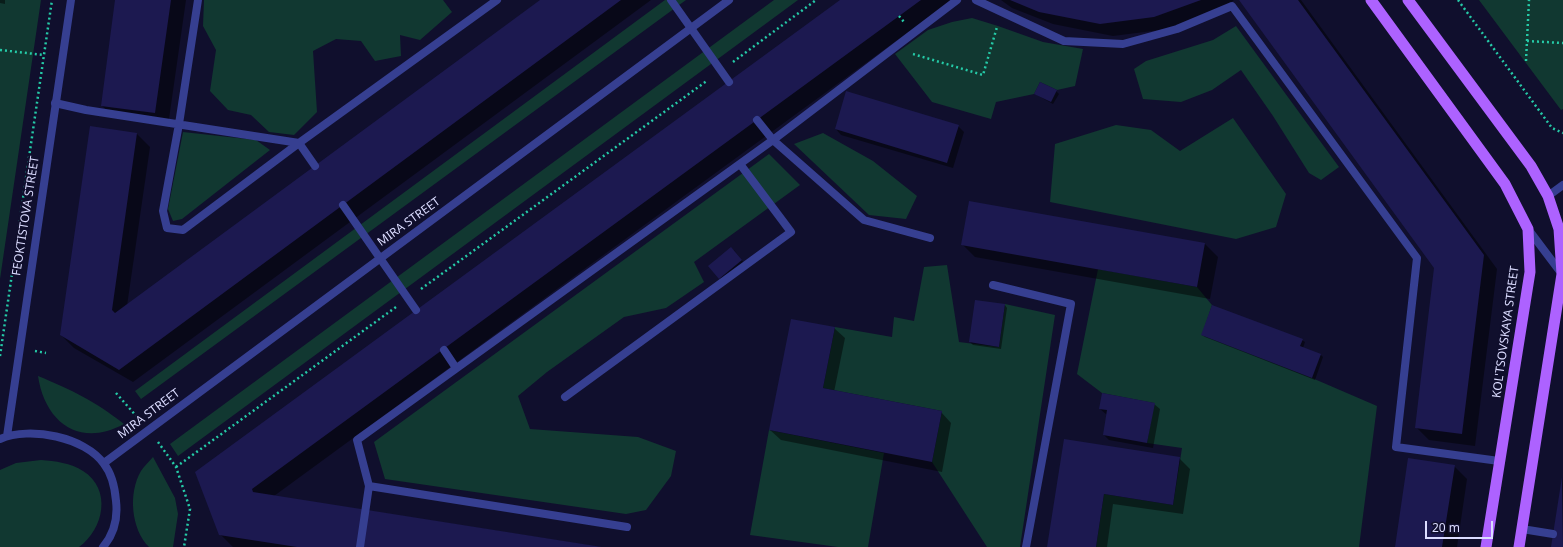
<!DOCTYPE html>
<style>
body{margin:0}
#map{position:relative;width:1563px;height:547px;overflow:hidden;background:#100f2d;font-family:"Noto Sans",sans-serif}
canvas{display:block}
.scale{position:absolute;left:1425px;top:521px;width:68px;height:18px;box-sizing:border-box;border:2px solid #dbdcff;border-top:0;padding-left:5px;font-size:12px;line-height:14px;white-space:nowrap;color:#dbdcff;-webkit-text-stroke:3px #100f2d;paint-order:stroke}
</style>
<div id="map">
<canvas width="1563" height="547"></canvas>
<div class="scale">20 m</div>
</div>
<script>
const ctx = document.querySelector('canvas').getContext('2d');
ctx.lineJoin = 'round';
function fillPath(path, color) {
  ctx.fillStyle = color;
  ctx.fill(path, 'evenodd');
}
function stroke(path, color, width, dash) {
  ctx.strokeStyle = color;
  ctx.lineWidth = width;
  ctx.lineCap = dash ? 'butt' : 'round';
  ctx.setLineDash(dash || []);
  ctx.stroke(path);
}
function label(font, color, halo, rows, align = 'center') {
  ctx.font = font + ' "Noto Sans",sans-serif';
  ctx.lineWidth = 4;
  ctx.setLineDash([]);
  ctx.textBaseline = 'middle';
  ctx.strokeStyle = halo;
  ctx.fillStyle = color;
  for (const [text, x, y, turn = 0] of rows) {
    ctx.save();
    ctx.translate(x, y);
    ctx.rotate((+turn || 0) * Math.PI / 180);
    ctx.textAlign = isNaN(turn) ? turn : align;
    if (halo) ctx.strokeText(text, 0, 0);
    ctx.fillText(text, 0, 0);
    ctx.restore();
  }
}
fillPath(new Path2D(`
 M0,0H41L0,279Z
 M204,0H443L452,12L420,40L400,35L401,56L375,61L361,41L336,39L313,51L317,112L294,135L269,132L251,115L228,110L210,91L216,50L203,26Z
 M665,0H686L141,399L135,391Z
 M774,0H798L178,456L170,444Z
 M1479,0H1563V109L1561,110Z
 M972,18L998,26L1043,42L1083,49L1075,86L1057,90L1040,82L1034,94L996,102L991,119L932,102L895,54L928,30L952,22Z
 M1236,26L1339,167L1321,180L1309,173L1273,116L1241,70L1212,90L1181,102L1143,99L1134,69L1146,61L1213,40Z
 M1233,118L1286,194L1276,227L1236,239L1050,202L1055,144L1116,125L1151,130L1180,151Z
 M183,132L256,140L270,150L182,219L173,221L168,209Z
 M823,133L873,161L917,196L906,219L869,215L794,144Z
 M769,154L800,185L694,262L704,282L666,308L624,317L547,372L518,396L530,429L638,437L676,451L671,476L646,510L626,514L385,479L374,442Z
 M947,265L959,342L999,347L1005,304L1055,315L1020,547H987L932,462L942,411L823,388L835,327L892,337L894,317L914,321L924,267Z
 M1098,269L1197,287L1212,305L1202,335L1312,378L1377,406L1359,547H1096L1104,494L1173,505L1182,448L1147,443L1154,403L1102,393L1077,374Z
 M38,376C72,390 95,401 124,424C80,448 45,423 38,376Z
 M769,430L884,453L868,547H838L750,535Z
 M153,457L175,498L178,514L173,547H149C131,529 128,493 141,471C144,466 149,462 153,457Z
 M41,460C55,461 71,463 83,471C112,489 104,529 79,547H0V470L16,463Z`), '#113831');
fillPath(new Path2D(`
 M0,0H5V4L0,3Z
 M116,0H186L168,126L115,118L102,106Z
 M541,0H651L133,382L74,348L61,335L91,127L137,134L150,147L127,306Z
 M842,0H952L274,496L601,547H233L220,534L196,473Z
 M1001,0H1234L1221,11L1168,29L1113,36L1053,24L1012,8Z
 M1240,0H1301L1497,269L1475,446L1429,440L1416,427L1435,267Z
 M1056,91L1059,94L1053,104L1035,94Z
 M958,126L964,132L953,168L841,135L836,129Z
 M969,202L1205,244L1218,257L1210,299L975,257L962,244Z
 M734,250L744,263L722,281L709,266Z
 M1005,305L1007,308L1001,349L973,345L970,342Z
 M834,328L845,338L834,392L941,412L951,423L942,472L781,440L770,430Z
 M1202,335L1302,340L1305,342L1303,348L1321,355L1323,357L1315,380L1205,337Z
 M1154,404L1160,409L1153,448L1109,440L1104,435L1107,415L1100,409Z
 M1065,441L1179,458L1190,469L1183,514L1113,504L1107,547H1048Z
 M1454,466L1467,479L1457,547H1396Z
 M1563,478V547H1553Z`), '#0007');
fillPath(new Path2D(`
 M115,0H171L155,113L101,106Z
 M540,0H621L119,370L60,335L90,126L137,133L112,310L115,313Z
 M840,0H921L252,489L253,492L602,547H297L219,535L195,472Z
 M1010,0H1201L1154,17L1100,24L1039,12Z
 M1239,0H1298L1484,255L1462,434L1415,428L1434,268Z
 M1040,82L1057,90L1051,102L1034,94Z
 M846,91L959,125L947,163L835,129Z
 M969,201L1205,243L1197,287L961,245Z
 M731,247L742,260L719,279L708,266Z
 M975,300L1005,304L999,347L969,342Z
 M1212,305L1303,339L1300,346L1321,354L1312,378L1201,335Z
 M791,319L835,327L823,388L942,411L932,462L769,430Z
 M1102,393L1155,403L1147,443L1103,435L1107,410L1099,409Z
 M1064,439L1180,457L1173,505L1104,494L1096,547H1047Z
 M1408,458L1455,465L1442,547H1395Z
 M1562,477L1563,547H1551Z`), '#1c1950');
stroke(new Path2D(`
 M1458,0L1552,128L1563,133
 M899,16L904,22
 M1527,41L1563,43
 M0,50L44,55
 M913,54L983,75L997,27
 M1526,61L1529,0
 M733,62L816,0
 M421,289L708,80
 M35,351L46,353
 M0,356L52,0
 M116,393L138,418
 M158,442L176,467L190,509L184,547
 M176,467L396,307`), '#25caa7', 2.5, [2, 3]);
stroke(new Path2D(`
 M198,0L179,124L163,211L167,228L183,230L299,143L497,0
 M671,0L729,82
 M976,0L1064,41L1123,44L1177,29L1232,6L1417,258L1396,447L1499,461
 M55,103L86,110L299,143L315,166
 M757,120L773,140L864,220L930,238
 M1548,196L1563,185
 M343,205L416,310
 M1528,229L1562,274
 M993,285L1071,304L1026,547
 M444,350L456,368
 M565,397L791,232L740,164
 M369,486L357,440L773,140L957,0
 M1522,529L1553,534
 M360,547L369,486L627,527`), '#363f91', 8);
stroke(new Path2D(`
 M7,436L71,0
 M0,439C30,426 85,437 104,464C112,474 115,489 116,501C118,518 114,534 103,547
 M104,463L729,0`), '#363f91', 8);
stroke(new Path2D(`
 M1371,0L1505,184L1528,229L1530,272L1486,547
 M1408,0L1531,166L1548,196L1559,229L1562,274L1519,547`), '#ad62ff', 11);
label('12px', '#dbdcff', '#100f2d', [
 ["FEOKTISTOVA STREET",26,216,-81],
 ["MIRA STREET",409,222,-36],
 ["KOL'TSOVSKAYA STREET",1506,332,-82],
 ["MIRA STREET",149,414,-37]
]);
</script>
